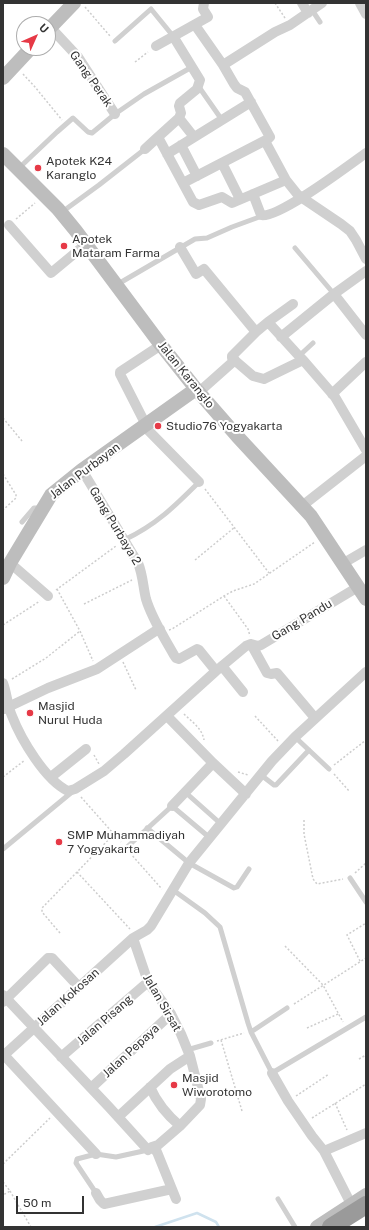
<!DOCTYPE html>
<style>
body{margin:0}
#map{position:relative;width:369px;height:1230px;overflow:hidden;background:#fff;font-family:"Public Sans",sans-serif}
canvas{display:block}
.frame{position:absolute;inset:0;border:4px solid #333;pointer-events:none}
.north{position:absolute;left:16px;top:16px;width:40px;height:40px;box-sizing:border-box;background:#fff;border:1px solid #adadad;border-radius:50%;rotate:45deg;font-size:11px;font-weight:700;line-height:16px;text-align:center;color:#333}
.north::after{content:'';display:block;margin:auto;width:14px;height:18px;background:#e63946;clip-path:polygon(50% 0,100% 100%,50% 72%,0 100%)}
.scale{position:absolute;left:16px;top:1196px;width:68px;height:18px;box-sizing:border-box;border:2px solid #333;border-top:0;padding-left:5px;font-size:12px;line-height:14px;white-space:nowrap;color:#333;-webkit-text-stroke:3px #fff;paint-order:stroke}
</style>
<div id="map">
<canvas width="369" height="1230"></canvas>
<div class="frame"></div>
<div class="north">U</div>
<div class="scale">50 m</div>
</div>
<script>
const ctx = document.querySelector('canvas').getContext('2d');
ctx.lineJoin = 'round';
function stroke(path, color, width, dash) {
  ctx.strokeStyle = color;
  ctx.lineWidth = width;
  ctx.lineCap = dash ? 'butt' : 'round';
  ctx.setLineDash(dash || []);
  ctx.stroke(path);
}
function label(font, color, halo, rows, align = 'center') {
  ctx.font = font + ' "Public Sans",sans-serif';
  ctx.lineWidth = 4;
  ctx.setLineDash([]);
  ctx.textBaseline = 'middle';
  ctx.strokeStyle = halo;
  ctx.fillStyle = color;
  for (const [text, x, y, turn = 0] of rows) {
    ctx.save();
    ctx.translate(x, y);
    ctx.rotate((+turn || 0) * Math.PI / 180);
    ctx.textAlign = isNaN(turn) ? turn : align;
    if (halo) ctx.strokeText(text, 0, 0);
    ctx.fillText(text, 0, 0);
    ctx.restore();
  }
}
stroke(new Path2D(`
 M155,1227L197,1213L216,1222L219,1227`), '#cfe2ee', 2.5);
stroke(new Path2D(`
 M275,3L285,18
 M85,7L110,36
 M135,62L148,52
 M23,74L35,87L62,120
 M16,219L35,203
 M3,418L22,441
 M3,474L16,495V498L3,510
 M205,489L269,573
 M195,560L235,527
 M57,589L80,631L93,661
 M56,590L116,546
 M224,596L248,629L250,636
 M84,604L132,580
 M3,625L40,601
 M169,630L172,629L224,596L233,591L254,584L315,542
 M123,662L136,690
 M12,679L46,658L80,631
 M184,714C192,722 202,728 204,740
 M255,716L278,741
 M94,755L99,764
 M334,765L366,740
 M238,772L248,775
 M334,774L350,792
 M3,777L25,760
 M81,797L121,842
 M304,820V834L313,879L317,884L343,879
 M130,853L162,889
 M77,872L130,929
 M355,873L366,863
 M60,933L42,912V908L114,834
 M285,946L323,985L343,1022
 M360,961L347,935L366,923
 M294,1004L366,958
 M307,1028L338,1014
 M221,1040L242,1111
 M217,1041L244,1033
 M359,1059L366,1055
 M296,1096L329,1074
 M335,1103L347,1130
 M312,1118L366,1084
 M3,1164L50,1118
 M3,1182L10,1191L3,1195
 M10,1191L31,1227`), '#cdcdcd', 1.5, [2, 2]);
stroke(new Path2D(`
 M312,10L320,22
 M115,41L151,9L173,36
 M199,87L222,120
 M19,168L57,132L73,118L88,132L92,133L115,114L144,94L192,67
 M62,212L99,185L145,149
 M295,248L334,294
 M118,284L195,239L207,238L232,227L262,216
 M299,356L313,343
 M22,522L34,508H37L42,509
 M124,540C156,525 175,506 199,482
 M295,737L329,769
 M261,775L274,785H276L309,750
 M185,792L221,824
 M147,828L189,863L234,888L237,887L249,869
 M126,848L172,806L210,838
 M3,849L72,792
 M350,878L366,902
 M173,890L205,913L220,927L248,1023L251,1032L272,1073L366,1017
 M251,1032L287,1008
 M187,1050L211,1043
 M96,1193L76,1163L77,1159L96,1154L116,1157L148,1150
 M278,1199L295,1227`), '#d0d0d0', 5);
stroke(new Path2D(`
 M302,3L308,13
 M360,3L366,14
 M195,25L223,65L275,32L290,25L322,3
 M51,28L78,57L115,114
 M173,36L200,80L197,89L180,103L179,106L181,113L179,118L158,137L193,202L199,205L222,197L232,203L286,180L265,141
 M156,46L208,17L203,9L204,3
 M179,118L194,137
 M181,145L197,176
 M145,149L158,137
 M167,154L251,102
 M222,163L240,199
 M286,180L298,195L341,224L350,231L356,240L366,259
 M183,183L268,139L270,137L245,92L237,88L234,84L223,65
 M253,194L261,215C278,219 349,165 366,153
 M9,225L51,273L86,244
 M180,247L196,274L204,269L256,332
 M334,294L366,335
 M268,322L293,304
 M281,337L334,294L366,271
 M303,360L264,379L253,376L232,358V356L256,332L268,322L299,356L303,360L335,397L366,450
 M199,392L235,360
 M332,394L366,362
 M146,425L120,374V372L161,345
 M144,426L199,482
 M82,470L138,563C143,575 143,587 146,599C152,619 164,637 174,655L176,658L179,659L197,649L199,650L216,671
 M302,506L366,456
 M10,563L48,596
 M342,564L366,550
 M251,644L267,673L271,674L277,673L315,718
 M222,666L243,692
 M3,683C7,693 7,705 12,716C21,739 45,780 68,791L75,789L104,771L124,754L216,671L246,646L251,644L258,646L261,645L358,587
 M4,709L48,688L97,669L157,630L160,629
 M167,716L213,763L246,794
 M51,777L86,749
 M172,806L213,763
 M3,995L109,1107L148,1150L152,1147L158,1145L180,1126L200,1105L201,1099L190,1056L181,1034L171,1014L148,982L133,938
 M3,1002L48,958H52L79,987
 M4,1055L96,1154
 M3,1056L133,938L147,930L151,926L189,863L272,761L295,737L366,672
 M61,1057L148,982
 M272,1073L288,1101L312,1136L324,1151L351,1204
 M150,1087C157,1103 167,1115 180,1126
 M91,1088L171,1014
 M118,1117L170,1069L190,1056
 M152,1147L157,1152L176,1199
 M324,1151L366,1133
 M96,1193L100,1200L104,1204L172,1189`), '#d0d0d0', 10);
stroke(new Path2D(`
 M48,30L74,3
 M3,78L31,48
 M3,154L58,209L76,231L161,345L196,389L237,436L311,516L366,599
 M3,578L10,563L51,495L82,470L196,389
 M317,1227L366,1195`), '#bdbdbd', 14);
stroke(new Path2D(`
 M331,1227L366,1205`), '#9a9a9a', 18);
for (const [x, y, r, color] of [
 [38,168,4,"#e63946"],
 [64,246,4,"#e63946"],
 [158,426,4,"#e63946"],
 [30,713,4,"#e63946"],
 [59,842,4,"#e63946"],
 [174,1085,4,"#e63946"]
]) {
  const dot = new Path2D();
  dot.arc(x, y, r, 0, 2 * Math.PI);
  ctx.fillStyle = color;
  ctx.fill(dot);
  stroke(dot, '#fff', 1.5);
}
label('12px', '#333', '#fff', [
 ["Gang Perak",91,79,55],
 ["Jalan Karanglo",186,375,51],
 ["Jalan Purbayan",85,471,-37],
 ["Gang Purbaya 2",115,526,59],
 ["Gang Pandu",302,620,-31],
 ["Jalan Kokosan",68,997,-42],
 ["Jalan Sirsat",162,1003,60],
 ["Jalan Pisang",105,1020,-41],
 ["Jalan Pepaya",131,1051,-43]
]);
label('12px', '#333', '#fff', [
 ["Apotek K24",46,161],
 ["Karanglo",46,175],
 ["Apotek",72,239],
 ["Mataram Farma",72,253],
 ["Studio76 Yogyakarta",166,426],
 ["Masjid",38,706],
 ["Nurul Huda",38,720],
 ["SMP Muhammadiyah",67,835],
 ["7 Yogyakarta",67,849],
 ["Masjid",182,1078],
 ["Wiworotomo",182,1092]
], 'left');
</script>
